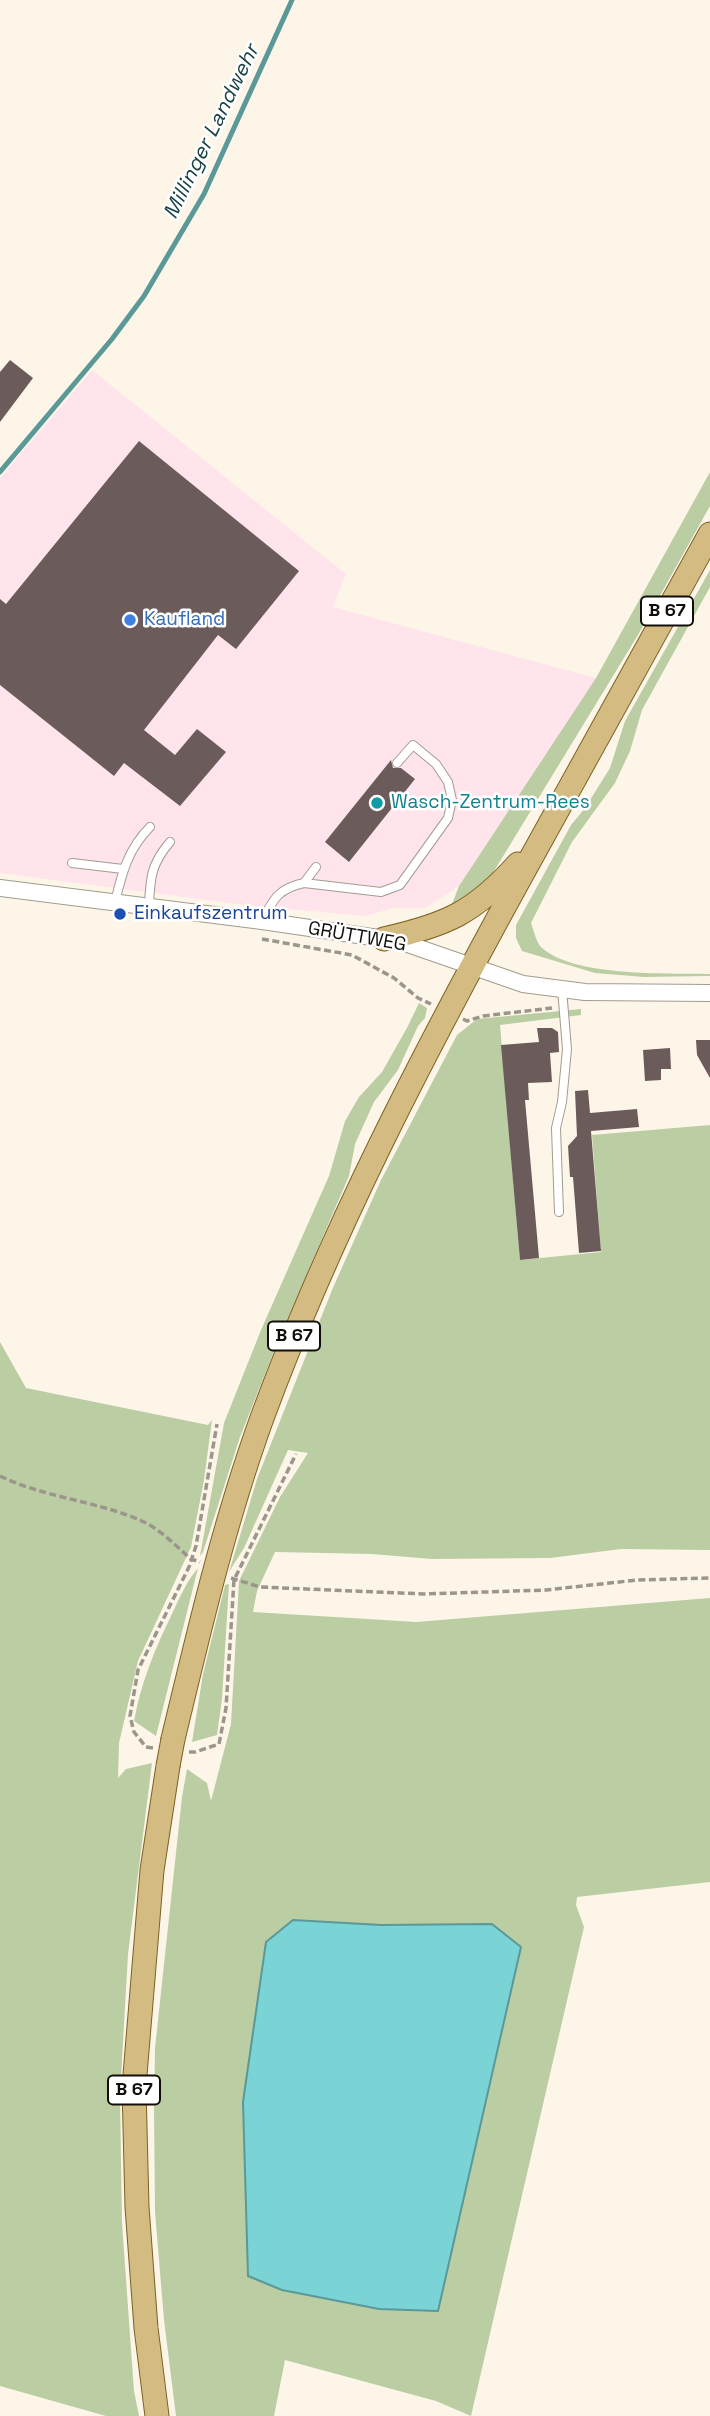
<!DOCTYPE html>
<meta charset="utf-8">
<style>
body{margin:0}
canvas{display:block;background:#fdf5e8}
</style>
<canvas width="710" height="2416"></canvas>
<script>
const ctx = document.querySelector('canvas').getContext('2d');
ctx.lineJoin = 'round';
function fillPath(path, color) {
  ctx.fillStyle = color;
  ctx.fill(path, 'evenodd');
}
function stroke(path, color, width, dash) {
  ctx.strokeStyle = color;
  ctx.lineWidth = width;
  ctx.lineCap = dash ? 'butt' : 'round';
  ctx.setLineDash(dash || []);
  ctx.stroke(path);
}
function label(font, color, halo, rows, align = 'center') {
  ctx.font = font + ' "Space Grotesk",sans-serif';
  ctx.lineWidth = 5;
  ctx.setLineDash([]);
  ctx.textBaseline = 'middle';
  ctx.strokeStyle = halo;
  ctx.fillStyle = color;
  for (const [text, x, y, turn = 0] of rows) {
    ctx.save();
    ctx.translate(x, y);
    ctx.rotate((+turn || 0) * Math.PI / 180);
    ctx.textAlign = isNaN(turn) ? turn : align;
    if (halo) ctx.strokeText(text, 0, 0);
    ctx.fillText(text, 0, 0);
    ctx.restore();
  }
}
fillPath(new Path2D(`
 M92,370L346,574L333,607L596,678L459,886L425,908H394L365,916L253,906L0,873V478Z`), '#ffe5eb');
fillPath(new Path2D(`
 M710,472V506L638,635L491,876L480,890L449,912L459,886L596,678Z
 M710,570V587L642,710L630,751L615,783L572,842L531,923C534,930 536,943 542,948C575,977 667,973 710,974V976L644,977L595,973L522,951L516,938V925L571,825L585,808L610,768L625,721Z
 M419,1003L427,1008L425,1018L418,1026L398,1070L374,1102L355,1144L349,1176L280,1336L240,1437L203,1552L200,1556L224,1423L261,1330L329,1176L345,1121L359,1097L382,1072L408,1026Z
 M581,1009V1015L500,1025L520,1260L601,1252L592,1135L710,1125V1550L621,1549L550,1558L431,1559L372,1554L275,1552L257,1591L253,1612L416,1622L710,1598V1882L577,1897L576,1905L584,1927L471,2416L436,2401L285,2360L274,2416H176L164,2320L155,2212L154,2112L155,2048L182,1797L187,1769L207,1783L211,1801L231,1724L239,1581L280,1497L308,1453L288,1450L244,1548L229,1572L257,1479L332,1290L381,1180L457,1035L477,1019ZM293,1920L381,1925L379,2309L282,2290Z
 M0,1342L26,1388L208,1425L212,1420L204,1480L191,1547L138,1661L119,1743L118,1778L126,1769L152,1763L128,1954L120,2096L122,2223L134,2391L139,2416H106L0,2386Z
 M198,1568L156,1736L134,1721C141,1683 154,1651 171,1616C179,1599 186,1582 198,1568Z
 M229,1584L222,1699L217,1735L192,1742L203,1674L225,1585Z`), '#bbcea3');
const water = new Path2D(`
 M293,1920L381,1925L492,1924L521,1947L438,2311L379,2309L282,2290L248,2276L243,2102L266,1942Z`);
fillPath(water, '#7ad3d5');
stroke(water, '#5b9898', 2);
stroke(new Path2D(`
 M0,472L112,339L144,296L204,194L292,0`), '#5b9898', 5);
fillPath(new Path2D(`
 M10,360L33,378L0,422V372Z
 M139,441L299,571L236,649L218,635L144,730L175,755L197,729L226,752L180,806L124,763L114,776L0,685V599L6,604Z
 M391,760L393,768H401L415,779L349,862L325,842Z
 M537,1028H552L558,1032L559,1052L550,1053L552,1082L528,1083L529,1100H525L539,1258L520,1260L501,1045L539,1042Z
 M696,1040H710V1078L697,1055Z
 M670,1048L671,1069H661V1080L645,1081L643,1050Z
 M588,1090L590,1113L637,1109L639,1127L591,1131L601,1251L579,1253L573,1177H570L568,1146L577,1136L575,1091Z`), '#6b5c5b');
const service = new Path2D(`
 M72,863L123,869
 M304,883L316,867
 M115,902C122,873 128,849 150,827
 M149,907C150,878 151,864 170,842
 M262,921C273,899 279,888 304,883L381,892L400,885L448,818L452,800L448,782L436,764L413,745L397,763
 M559,1212L556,1128L562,1102L567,1049L562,989`);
const minor = new Path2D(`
 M0,888L262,921L399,941L523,984L585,992L710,993`);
const primary = new Path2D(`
 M384,939C446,925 474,913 518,864
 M173,1739C199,1631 224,1523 262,1418C331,1231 424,1053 520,878C583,763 646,648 710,534
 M157,2416L146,2328L137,2207L134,2087L152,1870L168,1766`);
stroke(service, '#a29c8f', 10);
stroke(minor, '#a29c8f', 18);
stroke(primary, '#7c6222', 25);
stroke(new Path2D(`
 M262,939L352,955L394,978L418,998L431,1004
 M463,1019L467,1021L483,1016L552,1008
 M0,1476C45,1498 99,1501 144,1522C161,1530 177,1547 191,1559L200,1562
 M231,1578L260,1587L424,1594L546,1590L637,1580L710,1578
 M153,1748L146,1747L134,1732L130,1716L138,1670L189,1567L196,1546L217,1424
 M189,1752H195L219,1744L226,1708L234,1580L296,1454`), '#9b958c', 3.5, [7, 3.5]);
stroke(service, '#fff', 8);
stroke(minor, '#fff', 16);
stroke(primary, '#d3bb82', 23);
const primaryBridge = new Path2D(`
 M168,1766L173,1739`);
stroke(primaryBridge, '#7c6222', 25, []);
stroke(primaryBridge, '#d3bb82', 23);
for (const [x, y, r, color] of [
 [130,620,7,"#3f7fe0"],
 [377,803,7,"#0f9aa8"],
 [120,914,7,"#1a4fb4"]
]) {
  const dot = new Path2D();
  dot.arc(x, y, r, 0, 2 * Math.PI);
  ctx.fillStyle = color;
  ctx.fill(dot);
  stroke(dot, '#fff', 2.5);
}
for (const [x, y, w] of [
 [667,611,52],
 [294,1336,52],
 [134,2090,52]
]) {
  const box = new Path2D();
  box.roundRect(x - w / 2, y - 14.5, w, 29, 5);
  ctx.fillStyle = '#fff';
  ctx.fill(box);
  stroke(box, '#120f0b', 2);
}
label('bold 18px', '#120f0b', null, [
 ["B 67",667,611],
 ["B 67",294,1336],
 ["B 67",134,2090]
]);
label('19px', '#366cbe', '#fff', [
 ["Kaufland",144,620]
], 'left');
label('19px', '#0d838f', '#fff', [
 ["Wasch-Zentrum-Rees",391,803]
], 'left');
label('19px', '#164399', '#fff', [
 ["Einkaufszentrum",134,914]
], 'left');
label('19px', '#120f0b', '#fff', [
 ["GRÜTTWEG",357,937,10]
]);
label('italic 21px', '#184243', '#fff', [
 ["Millinger Landwehr",212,132,-64]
]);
</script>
